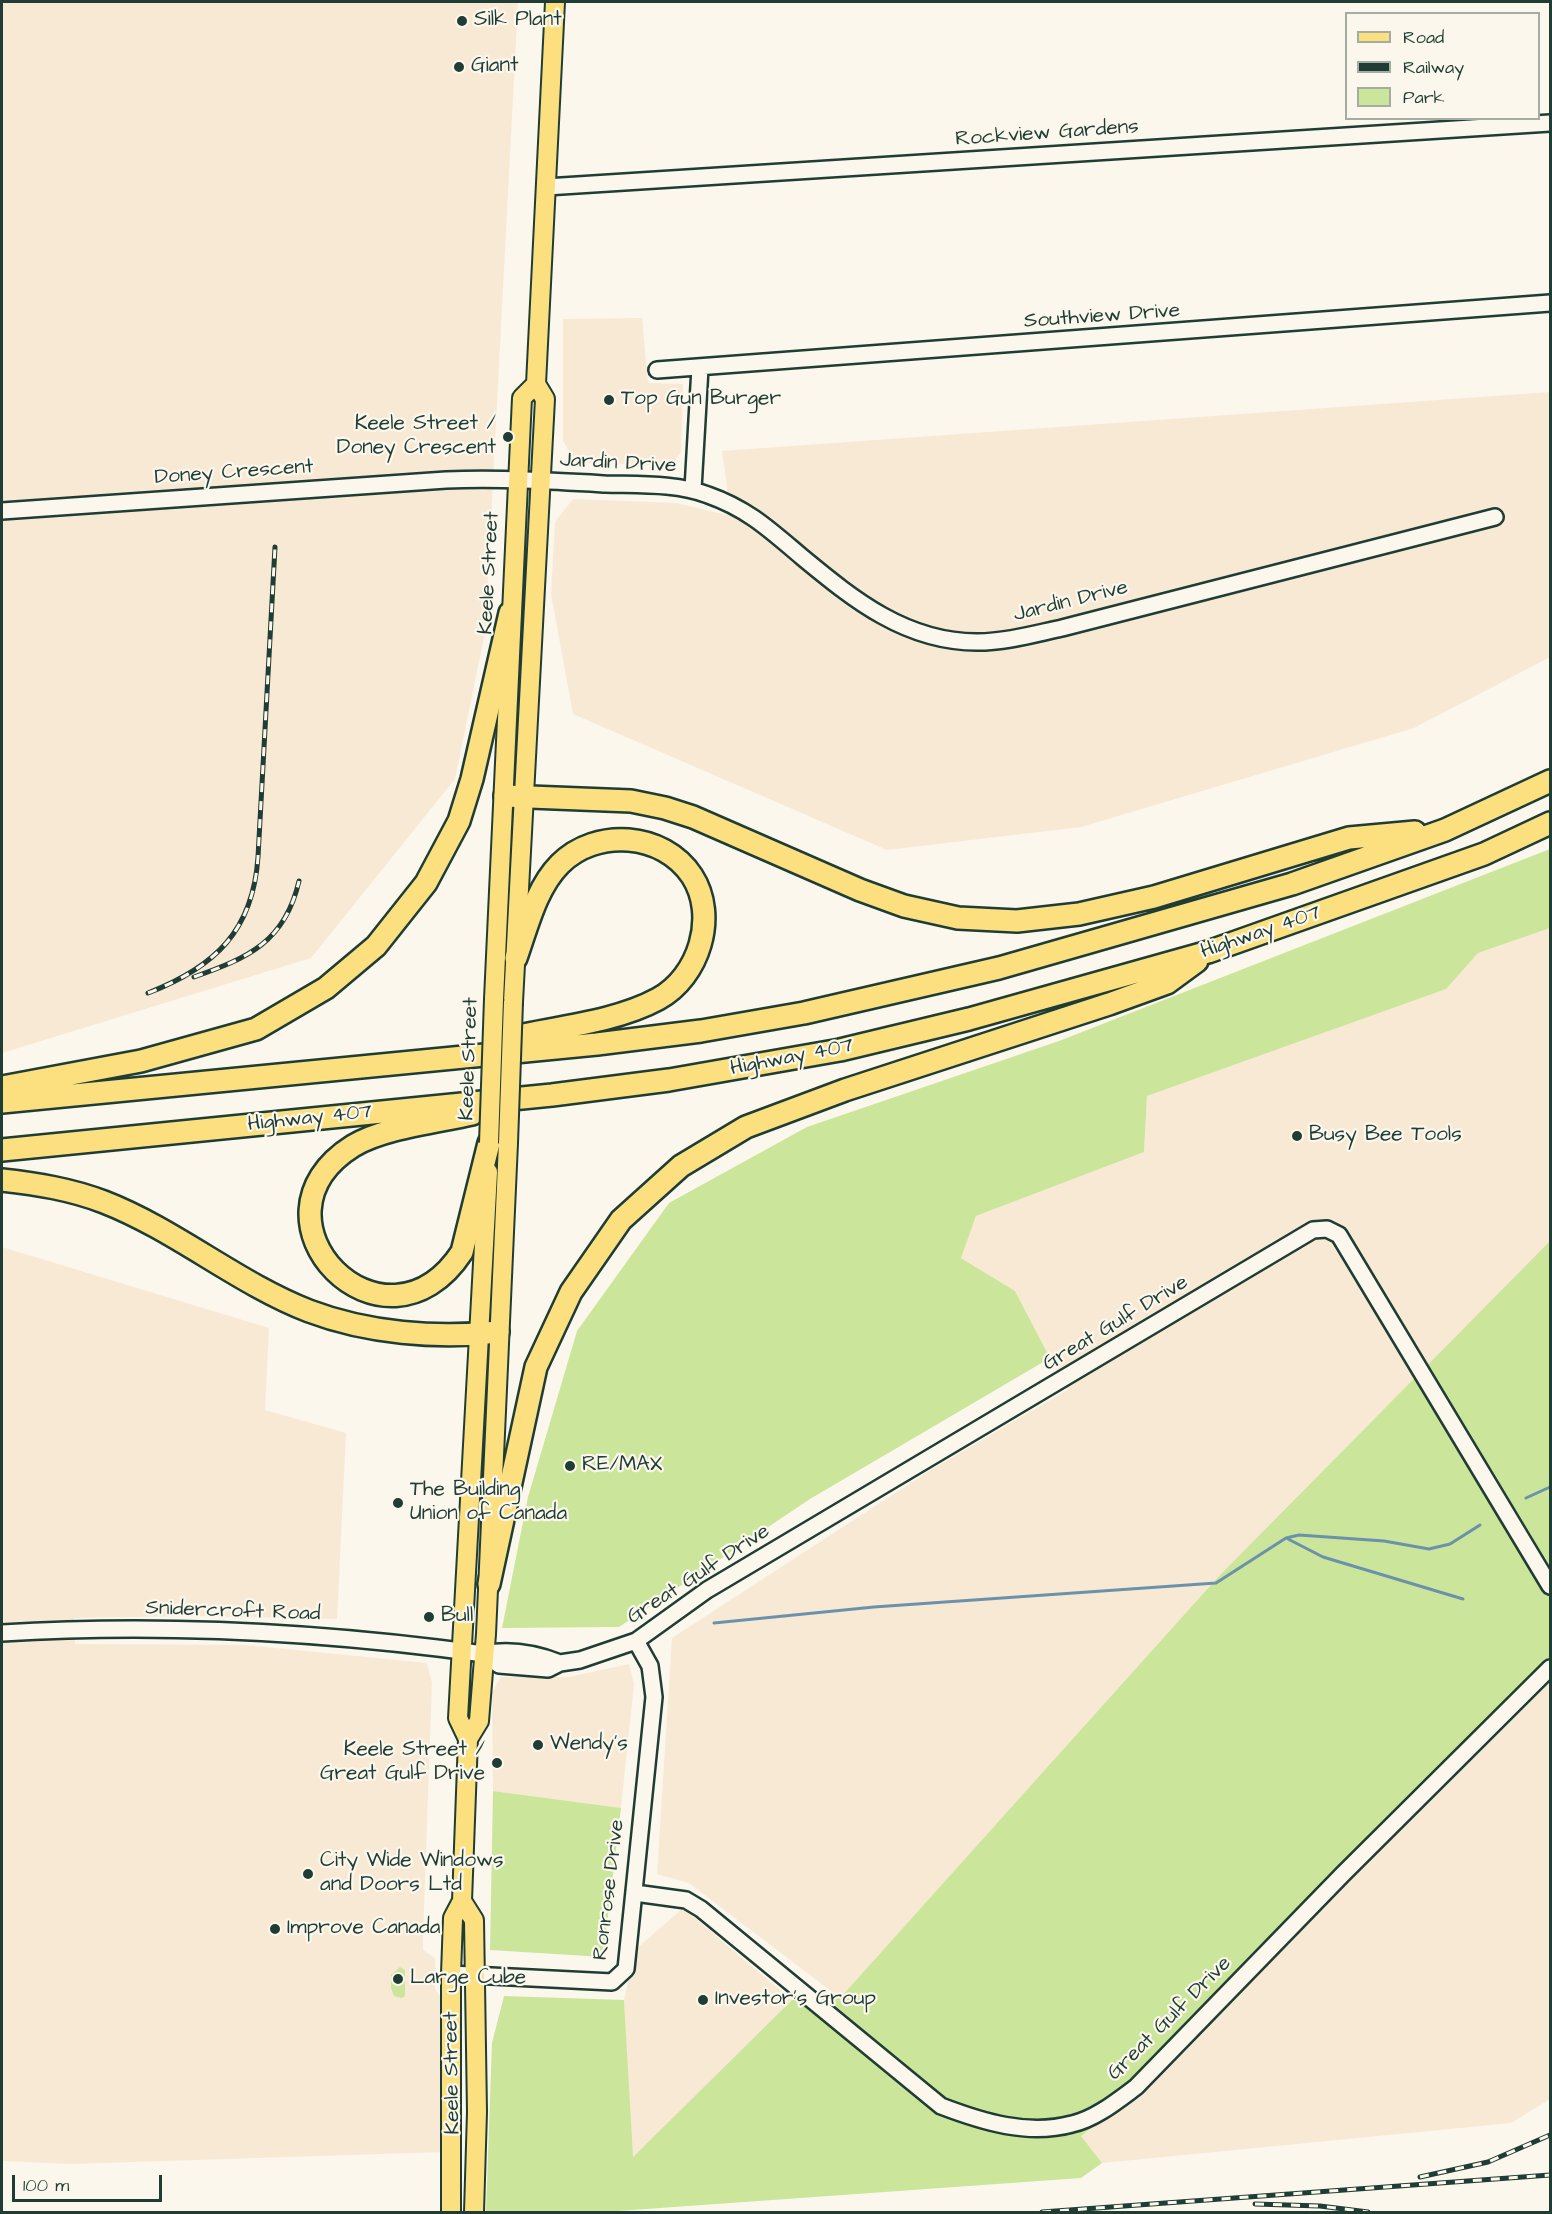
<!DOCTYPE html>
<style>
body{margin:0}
#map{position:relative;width:1552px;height:2214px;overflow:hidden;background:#fbf7ec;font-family:"Architects Daughter",sans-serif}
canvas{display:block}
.frame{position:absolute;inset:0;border:3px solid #1f3d34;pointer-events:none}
.legend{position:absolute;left:1345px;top:12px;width:195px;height:108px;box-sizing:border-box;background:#fbf7ec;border:2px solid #a3ada2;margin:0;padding:8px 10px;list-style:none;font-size:18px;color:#1f3d34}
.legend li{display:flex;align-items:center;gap:12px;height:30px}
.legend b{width:30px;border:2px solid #a3ada2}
.scale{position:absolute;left:12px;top:2175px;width:150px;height:27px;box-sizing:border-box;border:3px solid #1f3d34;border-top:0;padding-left:8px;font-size:18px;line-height:21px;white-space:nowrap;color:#1f3d34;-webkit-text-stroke:4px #fbf7ec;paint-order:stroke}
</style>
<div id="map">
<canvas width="1552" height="2214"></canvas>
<div class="frame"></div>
<ul class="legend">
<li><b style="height:8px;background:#fce080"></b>Road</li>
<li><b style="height:8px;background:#1f3d34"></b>Railway</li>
<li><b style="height:16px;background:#cbe59b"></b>Park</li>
</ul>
<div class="scale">100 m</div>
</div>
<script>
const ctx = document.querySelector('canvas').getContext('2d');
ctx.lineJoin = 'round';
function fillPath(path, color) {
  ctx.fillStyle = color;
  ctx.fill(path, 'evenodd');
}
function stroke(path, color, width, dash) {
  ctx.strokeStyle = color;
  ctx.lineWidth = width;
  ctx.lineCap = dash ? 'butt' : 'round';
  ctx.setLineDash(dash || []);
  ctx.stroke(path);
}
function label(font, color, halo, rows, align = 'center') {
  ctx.font = font + ' "Architects Daughter",sans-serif';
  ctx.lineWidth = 4.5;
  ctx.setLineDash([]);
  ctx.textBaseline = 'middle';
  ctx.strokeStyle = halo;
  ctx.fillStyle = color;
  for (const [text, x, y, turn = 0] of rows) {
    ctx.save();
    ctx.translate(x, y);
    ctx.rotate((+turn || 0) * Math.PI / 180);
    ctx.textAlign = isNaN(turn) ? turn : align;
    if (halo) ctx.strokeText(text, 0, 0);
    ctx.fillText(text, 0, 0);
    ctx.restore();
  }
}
fillPath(new Path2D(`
 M2,2H518L485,632L455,779L311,958L2,1053Z
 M642,318L648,383L683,384L681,452L671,466L575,462L563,441V319Z
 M1550,392V657L1414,728L1081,827L887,850L573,714L551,594L555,522L573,499L676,503L727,515V486L722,451Z
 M1550,928V1241L1218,1577L840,1998L689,1883L657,1874L672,1638L929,1471L1067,1390L1015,1291L961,1258L976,1216L1144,1152L1147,1096L1445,989L1478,953Z
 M2,1247L269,1328L265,1410L346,1433L337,1619L189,1616L74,1618L75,1644L245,1645L427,1663L432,1683L423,1937V1950L435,1958V1989L443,2000V2152L71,2164L2,2161Z
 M629,1664L634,1684L621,1808L493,1791L492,1692L501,1677H569Z
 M1550,1674V2099L1511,2123L1102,2163L1081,2136L1136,2093Z
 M683,1908L792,2000L632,2158L624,2000L635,1950Z`), '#f8e9d5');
fillPath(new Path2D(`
 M1550,849V928L1478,953L1446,989L1147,1096L1144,1152L976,1216L961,1258L1015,1291L1050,1358L810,1499L619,1627L502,1628L528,1497L577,1331L669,1203L807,1127L1059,1041Z
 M1550,1241V1674L1136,2093L1081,2136L1102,2163L1081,2178L604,2212H486L492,2043L504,1996L624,2000L633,2157L792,2000L840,1998L1218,1577Z
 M493,1791L621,1808L603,1957L490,1950Z
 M400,1967L405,1970V1996L402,1998L394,1996L391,1988V1975Z`), '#cbe59b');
stroke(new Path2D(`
 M1526,1498L1550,1487
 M1288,1539L1323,1557L1463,1599
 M714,1623L874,1607L1216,1583L1286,1538L1299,1535L1384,1541L1429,1549L1450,1544L1480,1525`), '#6b92aa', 3);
const minor = new Path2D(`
 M546,187L1550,123
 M657,370L1550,303
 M693,489L700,368
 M2,511L446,480C500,478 552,481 605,484C638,485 677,483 708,495C748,509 770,530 802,557C854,600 906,642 977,642C1006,642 1034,634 1062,628L1495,517
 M2,1633C163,1623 324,1632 484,1654C509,1649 537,1654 560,1663
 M484,1654L499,1665L548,1669L560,1663L580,1660L636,1641L707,1590L1313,1230L1327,1229L1339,1235L1550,1586
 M635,1893L686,1900L701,1909L941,2106C983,2122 1028,2136 1072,2124C1095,2119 1117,2101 1136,2087L1343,1874L1550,1668
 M451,1974L612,1982L626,1969L654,1697L650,1666L636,1641`);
const major = new Path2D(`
 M494,999C505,799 511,598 522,398L536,384
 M513,1002L545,399L536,384L555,2
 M468,1739L479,1721L486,1634L508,1143
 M462,1901L474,1920L477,2112L474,2212
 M451,2212V1974L453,1918L462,1901L468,1739L458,1718L488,1172`);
const highway = new Path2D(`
 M505,796L631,801L665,808L693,817L860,890L904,906L958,918L1017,921L1079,914L1154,897L1349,838L1415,832
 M495,1041C546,1028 612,1024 658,999C699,977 718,916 692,876C663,832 596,828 560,864C536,888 527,927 516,958
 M2,1087L141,1061L256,1029L326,988L376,946L426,883L459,821L472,779L510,613
 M2,1102L597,1044L701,1031L804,1013L999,968L1292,884L1445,830L1550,781
 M472,1114C436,1122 383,1128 353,1146C237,1219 384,1370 462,1252L489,1143
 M2,1150L552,1095L669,1080L840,1050L969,1019L1208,952L1484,854L1550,823
 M2,1180C37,1184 70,1189 104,1202C176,1230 237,1283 309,1311C367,1333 437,1339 498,1332
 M489,1584L536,1367L571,1292L621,1220L681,1166L746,1127L845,1090L1109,1004L1167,983L1197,961`);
stroke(minor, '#1f3d34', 20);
stroke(major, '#1f3d34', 22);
stroke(highway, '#1f3d34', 26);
stroke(minor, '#fbf7ec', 15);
stroke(major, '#fce080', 18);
stroke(highway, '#fce080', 21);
const rail = new Path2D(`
 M194,977C248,958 285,942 299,881
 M148,993C215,967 253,931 258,857L275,547
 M1420,2177L1488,2162L1550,2135
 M1255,2204L1320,2206L1368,2212
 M1042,2212L1550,2175`);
stroke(rail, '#1f3d34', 5);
stroke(rail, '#fbf7ec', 3, [9]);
const majorBridge = new Path2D(`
 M489,1143L494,999
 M508,1143L513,1002`);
stroke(majorBridge, '#1f3d34', 22, []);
stroke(majorBridge, '#fce080', 18);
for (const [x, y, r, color] of [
 [462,21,6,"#1f3d34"],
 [459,67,6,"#1f3d34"],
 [609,400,6,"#1f3d34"],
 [508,437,6,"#1f3d34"],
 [1297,1136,6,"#1f3d34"],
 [570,1466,6,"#1f3d34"],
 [398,1503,6,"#1f3d34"],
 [429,1617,6,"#1f3d34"],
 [538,1745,6,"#1f3d34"],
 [497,1763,6,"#1f3d34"],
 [308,1874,6,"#1f3d34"],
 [275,1929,6,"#1f3d34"],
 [398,1979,6,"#1f3d34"],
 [703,2000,6,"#1f3d34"]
]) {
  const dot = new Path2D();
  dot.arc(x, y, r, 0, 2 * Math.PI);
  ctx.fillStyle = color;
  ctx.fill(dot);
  stroke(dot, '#fbf7ec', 2);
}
label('21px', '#1f3d34', '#fbf7ec', [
 ["Silk Plant",474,21],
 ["Giant",471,67],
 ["Top Gun Burger",621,400],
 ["Keele Street /",496,425,"right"],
 ["Doney Crescent",496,449,"right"],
 ["Busy Bee Tools",1309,1136],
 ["RE/MAX",582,1466],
 ["The Building",410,1491],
 ["Union of Canada",410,1515],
 ["Bull",441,1617],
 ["Wendy's",550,1745],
 ["Keele Street /",485,1751,"right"],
 ["Great Gulf Drive",485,1775,"right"],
 ["City Wide Windows",320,1862],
 ["and Doors Ltd",320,1886],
 ["Improve Canada",287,1929],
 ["Large Cube",410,1979],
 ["Investor's Group",715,2000]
], 'left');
label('21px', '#1f3d34', '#fbf7ec', [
 ["Rockview Gardens",1047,134,-4],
 ["Southview Drive",1102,317,-4],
 ["Jardin Drive",618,464,3],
 ["Doney Crescent",234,473,-4],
 ["Keele Street",490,573,-87],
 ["Jardin Drive",1071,602,-14],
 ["Highway 407",1261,933,-19],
 ["Highway 407",792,1058,-11],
 ["Keele Street",470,1059,-88],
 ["Highway 407",310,1119,-6],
 ["Great Gulf Drive",1116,1324,-31],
 ["Great Gulf Drive",699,1575,-33],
 ["Snidercroft Road",233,1612,2],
 ["Ronrose Drive",610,1890,-83],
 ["Great Gulf Drive",1170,2019,-45],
 ["Keele Street",453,2073,-91]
]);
</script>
